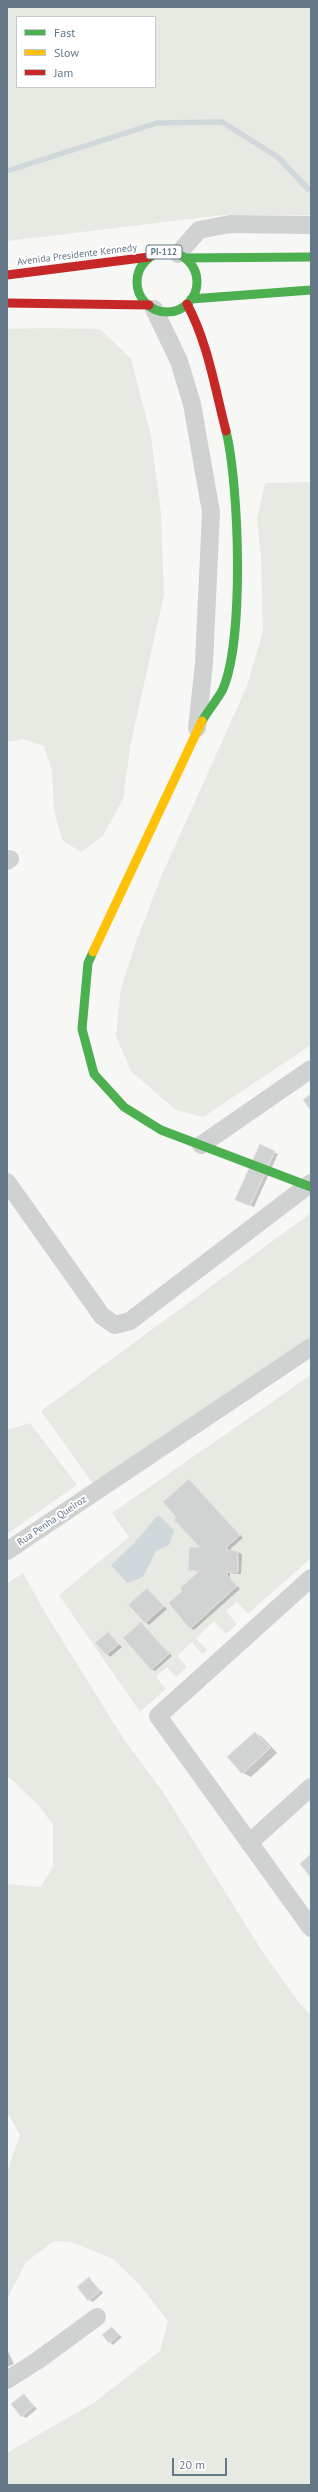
<!DOCTYPE html>
<style>
body{margin:0}
#map{position:relative;width:318px;height:2492px;overflow:hidden;background:#f7f7f5;font-family:"PT Sans",sans-serif}
canvas{display:block}
.frame{position:absolute;inset:0;border:8px solid #647888;pointer-events:none}
.legend{position:absolute;left:16px;top:16px;width:140px;height:72px;box-sizing:border-box;background:#fff;border:1px solid #c1c9cf;margin:0;padding:5px 7px;list-style:none;font-size:12px;color:#647888}
.legend li{display:flex;align-items:center;gap:8px;height:20px}
.legend b{width:20px;border:1px solid #c1c9cf}
.scale{position:absolute;left:172px;top:2458px;width:55px;height:18px;box-sizing:border-box;border:2px solid #647888;border-top:0;padding-left:5px;font-size:12px;line-height:14px;white-space:nowrap;color:#647888;-webkit-text-stroke:3px #fff;paint-order:stroke}
</style>
<div id="map">
<canvas width="318" height="2492"></canvas>
<div class="frame"></div>
<ul class="legend">
<li><b style="height:5px;background:#4caf50"></b>Fast</li>
<li><b style="height:5px;background:#ffc107"></b>Slow</li>
<li><b style="height:5px;background:#c62828"></b>Jam</li>
</ul>
<div class="scale">20 m</div>
</div>
<script>
const ctx = document.querySelector('canvas').getContext('2d');
ctx.lineJoin = 'round';
function fillPath(path, color) {
  ctx.fillStyle = color;
  ctx.fill(path, 'evenodd');
}
function stroke(path, color, width, dash) {
  ctx.strokeStyle = color;
  ctx.lineWidth = width;
  ctx.lineCap = dash ? 'butt' : 'round';
  ctx.setLineDash(dash || []);
  ctx.stroke(path);
}
function label(font, color, halo, rows, align = 'center') {
  ctx.font = font + ' "PT Sans",sans-serif';
  ctx.lineWidth = 4;
  ctx.setLineDash([]);
  ctx.textBaseline = 'middle';
  ctx.strokeStyle = halo;
  ctx.fillStyle = color;
  for (const [text, x, y, turn = 0] of rows) {
    ctx.save();
    ctx.translate(x, y);
    ctx.rotate((+turn || 0) * Math.PI / 180);
    ctx.textAlign = isNaN(turn) ? turn : align;
    if (halo) ctx.strokeText(text, 0, 0);
    ctx.fillText(text, 0, 0);
    ctx.restore();
  }
}
fillPath(new Path2D(`
 M7,7H311V215H223L7,241ZM17,17H155V87H17Z
 M46,328L100,329L131,359L151,436L161,513L164,595L131,742L123,799L103,836L81,852L62,840L54,810L52,771L44,746L23,739L7,742V329Z
 M311,482V1045L203,1117L176,1110L131,1071L116,1036L121,988L136,942L161,877L247,686L263,631L261,558L257,518L265,483Z
 M311,1213V1339L93,1484L41,1411Z
 M311,1375V1558L248,1614L237,1602L226,1611L237,1624L226,1634L214,1621L196,1638L207,1650L202,1654L192,1642L177,1656L187,1667L176,1677L167,1667L156,1677L166,1689L140,1712L59,1595L129,1537L112,1513ZM189,1479L240,1535L227,1547V1550L238,1551V1572H227V1575L237,1587L190,1628L168,1604L182,1591L180,1588L199,1571L188,1570L189,1547H199L174,1520L176,1517L163,1502ZM135,1542L169,1545L111,1565ZM147,1588L164,1606L145,1623L128,1606ZM141,1623L151,1670L123,1638ZM108,1632L119,1644L106,1655L95,1643Z
 M30,1423L77,1485L7,1534V1430Z
 M23,1573L44,1611L125,1741L163,1792L262,1951L301,2005L311,2015V2485H7V2453L95,2402L160,2351L168,2321L139,2284L113,2259L72,2242L54,2241L26,2262L7,2299V2172L20,2135L7,2112V1884L40,1887L53,1867V1825L39,1806L7,1775V1584Z`), '#e6eae3');
fillPath(new Path2D(`
 M158,1515L174,1530L169,1545L156,1551L143,1577L127,1583L111,1565L135,1542Z`), '#d0d8db');
fillPath(new Path2D(`
 M274,1152L278,1154L254,1207L240,1201Z
 M189,1480L243,1538L230,1549L242,1554L241,1574L230,1573V1578L240,1589L194,1630L191,1628L184,1591L199,1572L189,1570L201,1548Z
 M147,1589L167,1609L149,1625L129,1606Z
 M141,1624L172,1656L155,1671L151,1669Z
 M108,1633L122,1647L110,1657L97,1643Z
 M255,1733L262,1737L277,1753L251,1777L243,1773Z
 M89,2278L103,2293L93,2302L89,2300Z
 M112,2328L122,2337L113,2345L103,2335Z
 M7,2349L14,2364L7,2367Z
 M24,2395L37,2409L26,2418L22,2416Z`), '#0003');
stroke(new Path2D(`
 M7,171L157,123L222,122L278,157L308,189`), '#d0d8db', 5.5);
const building = new Path2D(`
 M311,1094V1111L303,1100Z
 M260,1144L275,1151L250,1206L235,1200Z
 M189,1479L240,1535L227,1547V1550L238,1551V1572H227V1575L237,1586L190,1629L168,1603L182,1591L180,1588L199,1571H188L189,1547H199L174,1520L176,1517L163,1502Z
 M147,1588L164,1606L145,1623L128,1605Z
 M141,1622L169,1654L151,1670L123,1638Z
 M108,1632L119,1644L106,1655L95,1643Z
 M255,1732L270,1748L242,1774L227,1757Z
 M311,1854V1878L300,1864Z
 M89,2277L100,2291L88,2301L77,2287Z
 M112,2327L119,2335L109,2343L102,2335Z
 M24,2394L34,2406L21,2417L11,2404Z`);
fillPath(building, '#d1d3d3');
stroke(building, '#e6e6e5', 1);
stroke(new Path2D(`
 M178,254L199,230L230,224L311,225
 M154,309L179,361L192,404L211,512L204,663L197,728
 M7,861L10,859
 M201,1145L311,1069
 M7,1182L102,1316L115,1325L130,1321L311,1183
 M7,1551L311,1347
 M311,1578L158,1716L311,1928
 M249,1843L311,1787
 M7,2380L37,2361L97,2317`), '#d0d2d2', 18);
stroke(new Path2D(`
 M137 282a30 30 0 1 1 60 0a30 30 0 1 1-60 0Z
 M185,258L311,257
 M191,299L311,290
 M202,721C208,711 216,701 222,691C245,642 239,484 226,431
 M93,952L88,963L82,1029L94,1074L124,1107L161,1130L311,1187`), '#4caf50', 9);
stroke(new Path2D(`
 M93,952L202,721`), '#ffc107', 9);
stroke(new Path2D(`
 M7,275L149,257
 M7,303L149,305
 M187,304C208,343 215,389 226,431`), '#c62828', 9);
for (const [x, y, w] of [
 [164,252,36]
]) {
  const box = new Path2D();
  box.roundRect(x - w / 2, y - 7, w, 14, 3);
  ctx.fillStyle = '#fff';
  ctx.fill(box);
  stroke(box, '#647888', 1);
}
label('bold 9px', '#647888', null, [
 ["PI-112",164,252]
]);
label('10px', '#647888', '#fff', [
 ["Avenida Presidente Kennedy",77,255,-7],
 ["Rua Penha Queiroz",52,1521,-34]
]);
</script>
